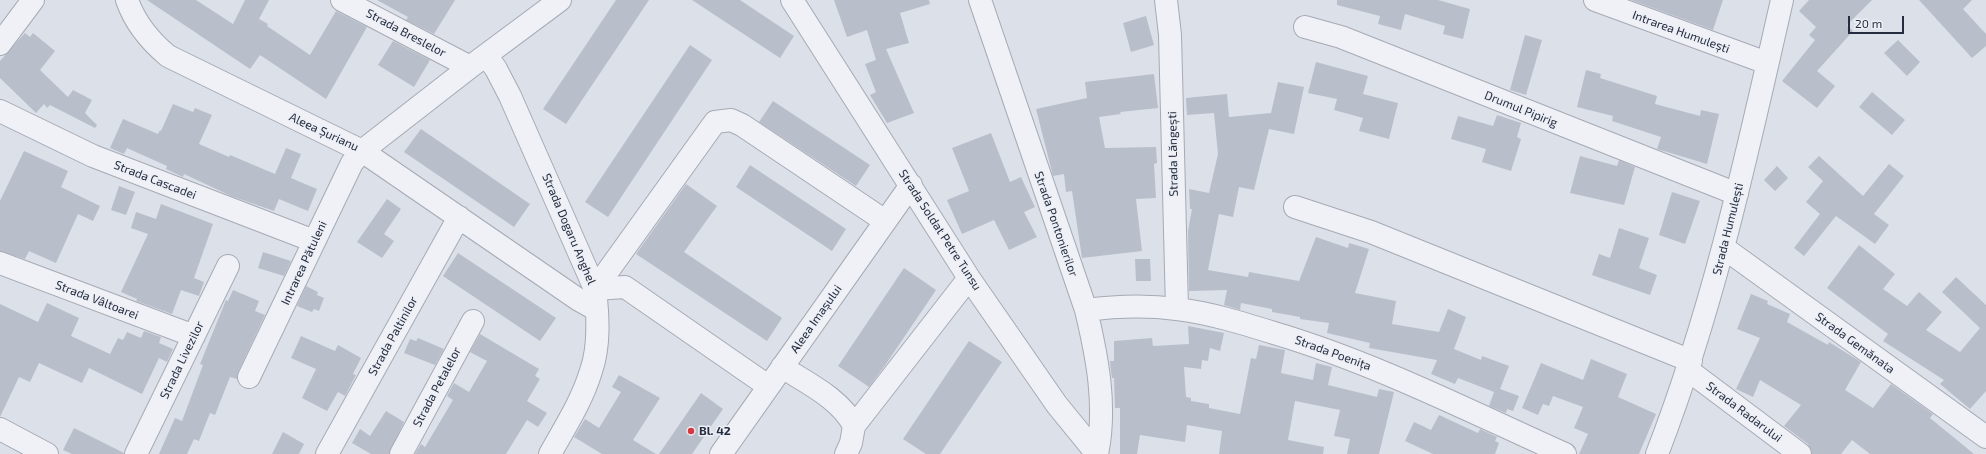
<!DOCTYPE html>
<meta charset="utf-8">
<style>
body{margin:0}
#map{position:relative;width:1986px;height:454px;overflow:hidden;background:#dce0e8;font-family:"Exo 2",sans-serif}
canvas{display:block}
.scale{position:absolute;left:1848px;top:16px;width:56px;height:18px;box-sizing:border-box;border:2px solid #252c3f;border-top:0;padding-left:5px;font-size:12px;line-height:14px;white-space:nowrap;color:#252c3f;-webkit-text-stroke:3px #eceff5;paint-order:stroke}
</style>
<div id="map">
<canvas width="1986" height="454"></canvas>
<div class="scale">20 m</div>
</div>
<script>
const ctx = document.querySelector('canvas').getContext('2d');
ctx.lineJoin = 'round';
function fillPath(path, color) {
  ctx.fillStyle = color;
  ctx.fill(path, 'evenodd');
}
function stroke(path, color, width, dash) {
  ctx.strokeStyle = color;
  ctx.lineWidth = width;
  ctx.lineCap = dash ? 'butt' : 'round';
  ctx.setLineDash(dash || []);
  ctx.stroke(path);
}
function label(font, color, halo, rows, align = 'center') {
  ctx.font = font + ' "Exo 2",sans-serif';
  ctx.lineWidth = 3;
  ctx.setLineDash([]);
  ctx.textBaseline = 'middle';
  ctx.strokeStyle = halo;
  ctx.fillStyle = color;
  for (const [text, x, y, turn = 0] of rows) {
    ctx.save();
    ctx.translate(x, y);
    ctx.rotate((+turn || 0) * Math.PI / 180);
    ctx.textAlign = isNaN(turn) ? turn : align;
    if (halo) ctx.strokeText(text, 0, 0);
    ctx.fillText(text, 0, 0);
    ctx.restore();
  }
}
fillPath(new Path2D(`
 M147,0H196L233,24L245,0H269L259,19L268,24L267,26L310,55L336,11L367,27L326,99L260,55L250,69Z
 M377,0H455L434,34L406,20L408,17Z
 M616,0H649L566,124L543,109Z
 M692,0H740L794,36L780,58Z
 M834,0H929L930,4L900,13L909,43L886,49L914,113L887,123L870,95L876,92L865,64L876,60L867,30L847,37Z
 M1337,0H1438L1470,9L1463,39L1443,34L1445,26L1405,14L1401,30L1378,24L1380,16L1337,5Z
 M1631,0H1723L1713,30Z
 M1809,0H1872L1847,25L1853,31L1817,71L1835,86L1817,108L1782,81L1815,40L1809,35L1816,27L1799,11Z
 M1919,0H1972L1963,9L1986,34V46L1972,58Z
 M1146,16L1154,45L1131,52L1123,23Z
 M25,33L30,37L33,33L55,51L40,70L68,97L73,90L92,100L85,113L97,125L95,128L50,105L47,108L44,104L36,113L0,78V61Z
 M1525,35L1542,40L1526,95L1510,90Z
 M1898,40L1920,62L1907,76L1884,53Z
 M393,41L430,60L414,87L378,65Z
 M690,45L712,60L608,217L585,202Z
 M1316,62L1368,76L1363,94L1398,103L1389,139L1359,131L1363,118L1334,110L1337,99L1308,93Z
 M1586,70L1601,74L1600,78L1657,96L1655,104L1700,116L1701,110L1719,114L1707,164L1657,149L1661,137L1612,121L1613,116L1577,107Z
 M1154,74L1158,108L1120,112L1121,114L1099,117L1105,148L1156,147L1157,163L1154,164L1156,198L1136,199L1142,251L1082,258L1072,191L1066,192L1064,174L1053,176L1036,109L1087,98L1085,82Z
 M1278,82L1304,87L1294,134L1269,129L1254,190L1239,187L1233,217L1219,214L1208,270L1248,277L1249,272L1299,281L1316,237L1348,248L1349,243L1369,249L1355,293L1396,301L1392,324L1439,332L1448,309L1466,317L1454,349L1481,360L1482,356L1509,366L1500,389L1519,396L1513,411L1507,409L1506,413L1489,406L1494,392L1458,378L1455,384L1431,374L1437,360L1369,348L1370,343L1327,333L1329,323L1300,319V317L1272,312V309L1241,303L1240,310L1224,305L1227,290L1189,291L1188,231L1192,209H1190L1189,189L1209,193L1218,154L1214,113L1187,115L1186,98L1227,94L1229,117L1271,113Z
 M1872,92L1905,120L1892,135L1859,107Z
 M773,101L870,165L856,186L759,122Z
 M173,104L193,112L195,108L212,115L199,144L229,157L230,155L275,174L286,148L301,154L291,178L317,189L308,211L279,199L274,211L231,196L184,174L183,177L166,169L167,166L127,148L124,154L110,148L123,119L158,134L160,130L161,131Z
 M1497,115L1521,123L1517,137L1521,139L1511,171L1482,162L1486,149L1451,139L1458,116L1493,126Z
 M421,129L530,204L514,227L404,152Z
 M991,133L1010,182L1021,177L1035,207L1024,212L1037,237L1009,250L994,220L962,234L947,200L969,191L952,148Z
 M24,151L68,171L61,187L100,206L93,221L78,214L56,263L29,251L25,259L0,251V201Z
 M1580,156L1617,166L1619,160L1635,167L1624,205L1570,193Z
 M1819,156L1863,196L1889,164L1904,176L1874,214L1889,225L1875,244L1836,216L1804,256L1794,248L1820,214L1806,202L1823,181L1808,167Z
 M750,165L846,229L832,251L736,187Z
 M1777,166L1788,178L1775,191L1764,180Z
 M686,184L717,206L684,252L782,318L767,341L636,254Z
 M119,186L135,192L126,215L111,210Z
 M1672,192L1700,201L1685,244L1659,235Z
 M387,199L401,209L384,234L394,241L382,258L357,242Z
 M161,204L213,224L194,278L204,282L199,296L181,290L172,314L136,301L137,299L121,292L148,234L131,228L136,212L156,219Z
 M1619,228L1649,238L1639,268L1657,275L1650,295L1592,275L1599,254L1610,258Z
 M1859,245L1895,274L1883,289L1907,306L1919,292L1942,312L1926,330L1960,352L1980,328L1942,292L1956,277L1986,305V391L1970,409L1940,384L1944,380L1883,341L1888,334L1827,288Z
 M263,252L291,261L284,276L258,268Z
 M458,253L556,318L540,341L443,276Z
 M1135,259H1150L1151,281H1136Z
 M904,268L936,290L886,364L869,387L838,366Z
 M306,286L318,292L317,295L324,298L319,311L314,309L312,312L297,306Z
 M233,290L259,301L255,311L265,315L238,372L237,379L230,377L215,415L210,413L199,441L194,439L187,454H159L175,418L182,421L203,365L200,364L226,300L228,301Z
 M1751,294L1768,301L1767,304L1790,314L1787,322L1828,345L1829,342L1861,362L1845,390L1873,408L1891,384L1933,414L1930,418L1974,454H1870L1852,440L1841,454H1812L1808,444L1784,426L1801,405L1760,380L1753,397L1736,389L1760,338L1737,329Z
 M47,303L79,318L71,336L110,354L118,338L123,340L127,332L141,338L144,331L161,337L159,343L173,349L167,362L159,358L142,394L89,368L82,383L39,363L30,382L19,377L0,417V304L38,322Z
 M1188,326L1224,333L1220,351L1210,348L1208,361L1202,360L1201,369L1184,367L1186,397L1191,398V401L1209,404V408L1240,414L1251,358L1256,359L1259,345L1285,350L1281,373L1313,380L1316,363L1332,367L1328,385L1377,397L1379,389L1394,392L1379,454H1347L1350,439L1334,436L1340,410L1295,401L1288,440L1324,447L1323,454H1219L1222,431L1187,425L1185,442L1140,435L1137,454H1120V408H1115L1114,378H1112L1111,371L1110,361H1114V341L1152,338L1153,346L1189,344Z
 M480,334L539,369L535,376L540,379L527,401L547,413L538,427L527,420L506,454H415L421,444L425,447L453,400L447,396L454,383L469,392L487,361L470,352Z
 M301,336L335,351L338,345L361,358L353,374L356,375L345,396L338,392L327,411L302,398L316,369L291,358Z
 M418,338L444,349L435,365L404,353L410,339L416,341Z
 M969,341L1002,362L940,454H926L903,439Z
 M1591,359L1627,374L1618,397L1656,414L1639,454H1579L1588,434L1574,428L1583,407L1553,396L1549,406L1543,404L1538,415L1522,408L1541,363L1583,380Z
 M619,375L660,398L633,440L656,454H602L574,437L585,419L599,428L621,392L612,387Z
 M701,393L723,409L692,454H659Z
 M386,411L404,422L389,454H371L352,443L360,429L370,436Z
 M1439,415L1478,433L1480,429L1497,437L1495,441L1499,443L1495,454H1433L1405,441L1414,422L1431,430Z
 M74,428L124,453V454H72L63,450Z
 M283,432L304,444L299,454H272Z`), '#b9becb');
const minor = new Path2D(`
 M127,0C135,23 150,41 168,56L362,151L470,67L560,0
 M342,0L470,67
 M792,0L969,278L1057,405L1097,454
 M980,0L1086,310C1097,356 1107,406 1097,454
 M1166,0L1170,35L1177,309
 M1595,0L1767,63
 M1305,27L1341,37L1737,194
 M0,44L33,0
 M486,55L496,69L510,96L595,289C598,315 600,346 591,371C582,401 565,427 550,454
 M0,111L93,156L314,241
 M1295,207L1371,232L1691,361
 M1724,248L1986,437
 M0,263L194,336
 M595,289L715,122L731,120L742,125L885,221
 M595,289L625,287L768,386
 M1086,310C1116,306 1147,305 1177,309C1210,313 1242,323 1274,333C1375,363 1469,411 1565,454
 M782,367C807,383 841,399 854,426L851,443L846,454
 M1688,370L1800,454
 M249,377L352,163L362,151L579,300L597,310
 M854,426L969,278
 M0,429L47,454
 M136,454L228,266
 M327,454L459,217
 M401,454L473,321
 M721,454L911,185
 M1657,454C1714,307 1747,154 1782,0`);
stroke(minor, '#a5aab5', 24);
stroke(minor, '#eff1f6', 22);
for (const [x, y, r, color] of [
 [691,431,4,"#d7373e"]
]) {
  const dot = new Path2D();
  dot.arc(x, y, r, 0, 2 * Math.PI);
  ctx.fillStyle = color;
  ctx.fill(dot);
  stroke(dot, '#eceff5', 1.5);
}
label('12px', '#252c3f', '#eceff5', [
 ["Intrarea Humulești",1681,32,20],
 ["Strada Breslelor",406,33,28],
 ["Drumul Pipirig",1521,109,22],
 ["Aleea Șurianu",324,132,25],
 ["Strada Lăngești",1173,154,-91],
 ["Strada Cascadei",155,180,21],
 ["Strada Pontonierilor",1056,224,71],
 ["Strada Dogaru Anghel",569,229,67],
 ["Strada Humulești",1728,229,-76],
 ["Strada Soldat Petre Tunsu",940,230,57],
 ["Intrarea Pătuleni",304,263,-65],
 ["Strada Vâltoarei",97,300,21],
 ["Aleea Imașului",816,319,-55],
 ["Strada Paltinilor",393,336,-61],
 ["Strada Gemănata",1855,343,36],
 ["Strada Poenița",1333,353,20],
 ["Strada Livezilor",182,360,-64],
 ["Strada Petalelor",437,387,-62],
 ["Strada Radarului",1744,412,37]
]);
label('bold 12px', '#252c3f', '#eceff5', [
 ["Bl. 42",699,431]
], 'left');
</script>
